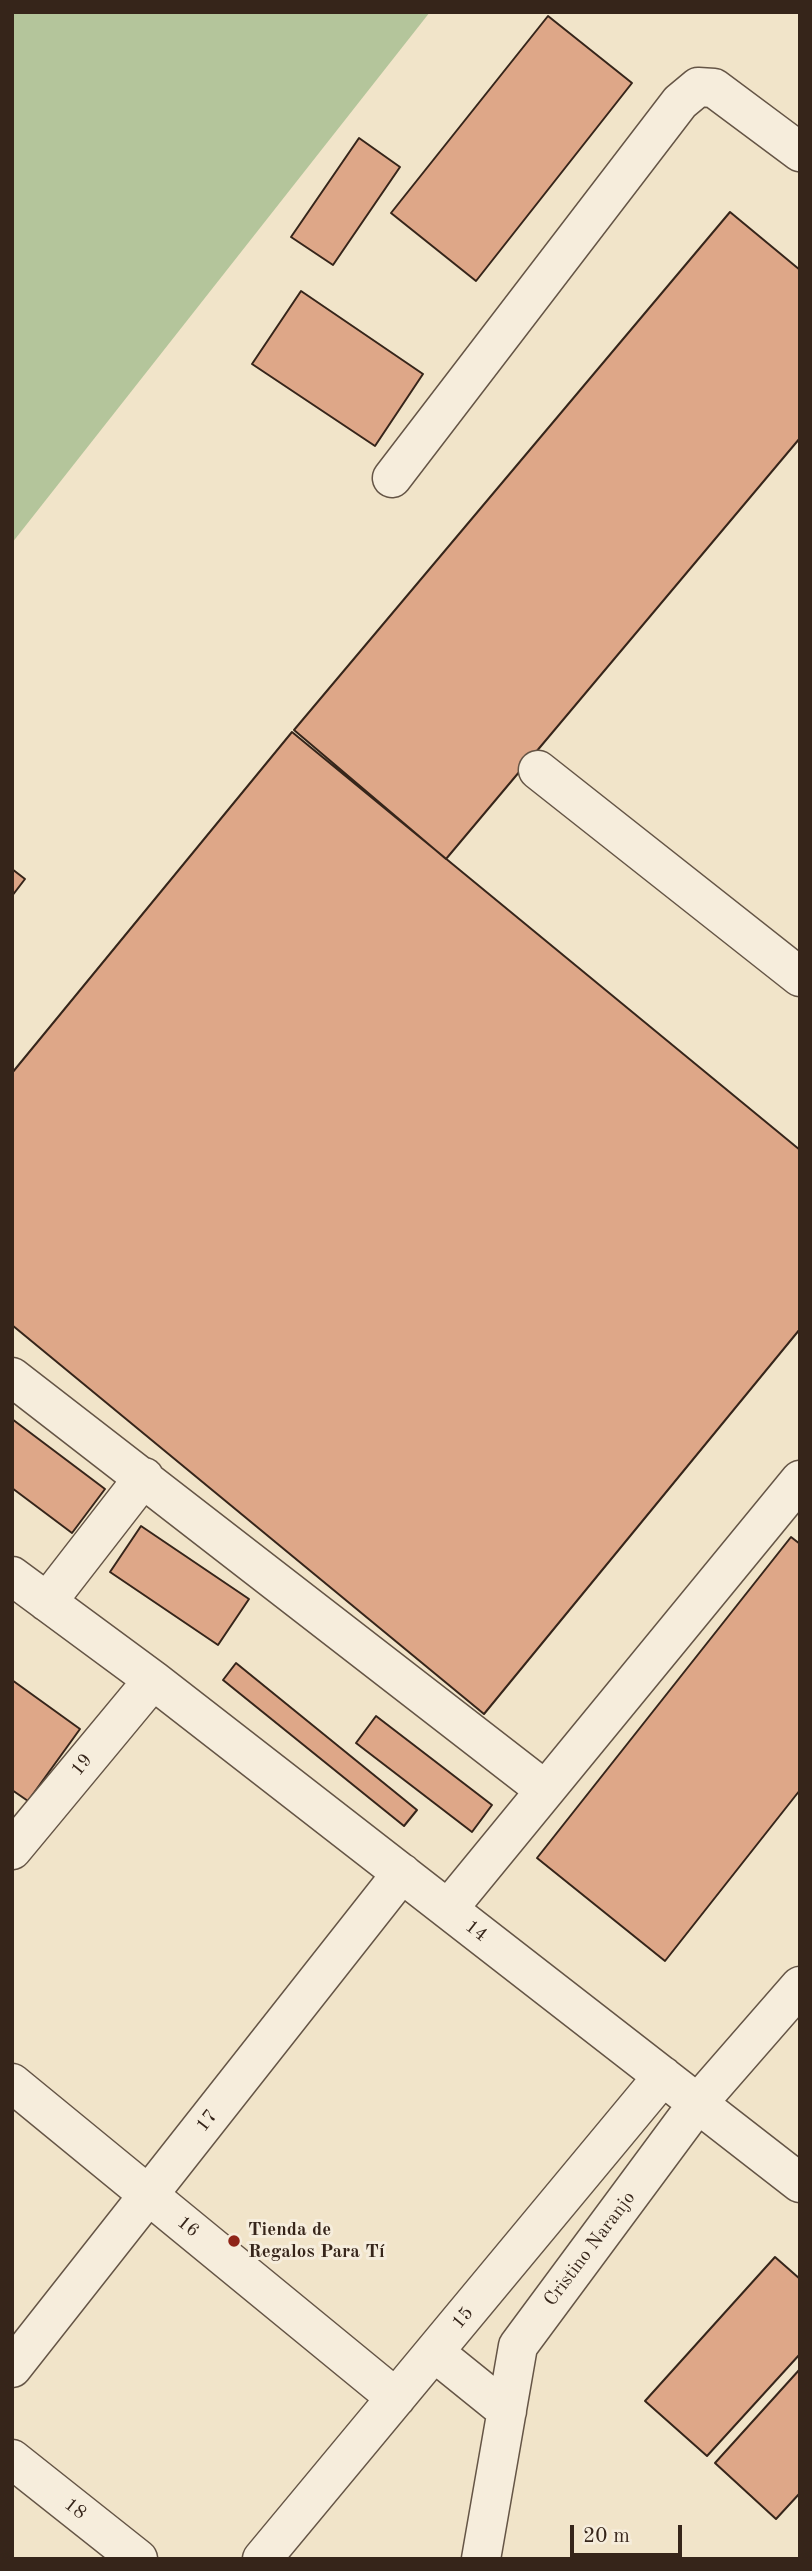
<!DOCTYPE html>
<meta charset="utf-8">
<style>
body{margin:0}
#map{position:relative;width:812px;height:2571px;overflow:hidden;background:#f1e4c9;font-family:"Old Standard TT",serif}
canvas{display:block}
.frame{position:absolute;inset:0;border:14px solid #36251a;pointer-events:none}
.scale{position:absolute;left:570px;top:2525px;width:112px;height:32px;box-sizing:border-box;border:4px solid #36251a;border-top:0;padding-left:9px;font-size:21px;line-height:24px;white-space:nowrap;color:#36251a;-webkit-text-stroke:5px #f6eddc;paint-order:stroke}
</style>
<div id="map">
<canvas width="812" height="2571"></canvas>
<div class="frame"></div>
<div class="scale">20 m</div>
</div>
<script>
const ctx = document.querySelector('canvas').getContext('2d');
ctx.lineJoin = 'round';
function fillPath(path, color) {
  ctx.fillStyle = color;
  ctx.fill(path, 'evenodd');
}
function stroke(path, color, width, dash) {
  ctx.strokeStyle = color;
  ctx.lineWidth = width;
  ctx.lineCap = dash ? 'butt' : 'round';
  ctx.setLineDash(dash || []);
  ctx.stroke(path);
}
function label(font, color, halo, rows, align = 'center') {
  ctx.font = font + ' "Old Standard TT",serif';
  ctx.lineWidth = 6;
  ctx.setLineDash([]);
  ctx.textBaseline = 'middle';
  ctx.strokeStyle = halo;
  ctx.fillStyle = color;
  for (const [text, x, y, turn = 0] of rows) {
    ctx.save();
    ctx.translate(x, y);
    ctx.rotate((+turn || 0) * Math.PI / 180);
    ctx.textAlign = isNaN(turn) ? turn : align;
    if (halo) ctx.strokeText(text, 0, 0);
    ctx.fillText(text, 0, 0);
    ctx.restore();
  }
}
fillPath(new Path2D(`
 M12,12H430L12,543Z`), '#b4c59b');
const building = new Path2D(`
 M548,16L632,83L476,281L391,213Z
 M359,138L400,167L333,265L291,237Z
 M730,212L800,270V438L446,859L294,730Z
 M301,291L423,374L375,446L252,364Z
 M292,732L800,1150V1329L484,1714L12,1325V1073Z
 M12,869L25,879L12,896Z
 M12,1419L105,1489L72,1533L12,1488Z
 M141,1526L249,1599L218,1645L110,1572Z
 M791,1537L800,1544V1790L665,1961L537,1858Z
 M236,1663L417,1810L404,1826L223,1680Z
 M12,1680L80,1729L28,1801L12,1790Z
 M376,1716L492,1805L472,1832L356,1743Z
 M775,2257L800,2279V2354L707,2456L645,2401Z
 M800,2369V2493L776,2519L715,2463Z`);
fillPath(building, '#dea788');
stroke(building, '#36251a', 2);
const minor = new Path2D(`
 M392,478L680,102L698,87L714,88L800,152
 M538,770L800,977
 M12,1377L545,1790
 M12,1576L153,1680L800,2183
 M47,1602L144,1477
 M12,1850L153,1680
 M448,1909L800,1480
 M12,2083L396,2398
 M434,2352L507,2411
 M12,2368L402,1873
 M12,2459L138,2559
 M262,2559L663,2076
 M481,2559L518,2346L698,2103L800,1986`);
stroke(minor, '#655546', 41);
stroke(minor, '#f6eddc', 38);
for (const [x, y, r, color] of [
 [234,2241,7,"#8f2418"]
]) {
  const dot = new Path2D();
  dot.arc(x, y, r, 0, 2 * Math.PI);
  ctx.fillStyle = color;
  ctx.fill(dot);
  stroke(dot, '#f6eddc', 2.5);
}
label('19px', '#36251a', '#f6eddc', [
 ["19",82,1765,-51],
 ["14",476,1931,38],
 ["17",207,2121,-52],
 ["16",188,2227,39],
 ["Cristino Naranjo",590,2249,-53],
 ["15",463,2318,-50],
 ["18",75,2509,38]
]);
label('bold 19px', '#36251a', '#f6eddc', [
 ["Tienda de",248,2230],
 ["Regalos Para Tí",248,2252]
], 'left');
</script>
